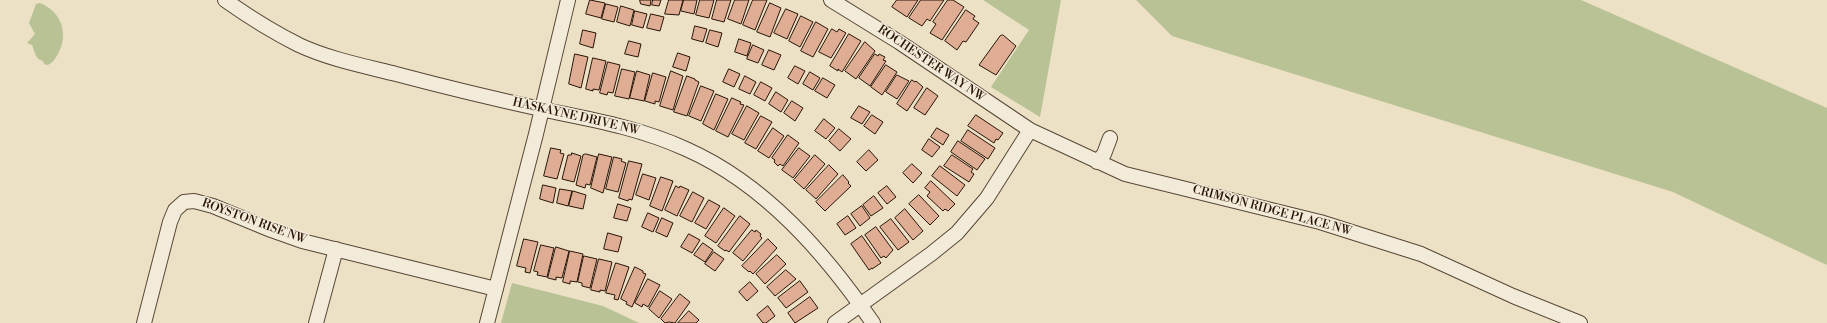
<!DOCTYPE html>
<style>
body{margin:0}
canvas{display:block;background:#ece0c5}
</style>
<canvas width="1827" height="323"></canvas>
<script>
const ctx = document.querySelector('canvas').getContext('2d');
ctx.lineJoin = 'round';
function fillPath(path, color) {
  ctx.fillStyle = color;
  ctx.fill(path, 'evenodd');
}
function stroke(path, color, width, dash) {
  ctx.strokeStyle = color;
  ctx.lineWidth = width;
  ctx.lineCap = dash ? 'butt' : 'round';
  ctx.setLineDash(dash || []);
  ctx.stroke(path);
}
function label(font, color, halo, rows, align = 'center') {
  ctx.font = font + ' "Libre Bodoni",serif';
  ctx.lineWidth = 3;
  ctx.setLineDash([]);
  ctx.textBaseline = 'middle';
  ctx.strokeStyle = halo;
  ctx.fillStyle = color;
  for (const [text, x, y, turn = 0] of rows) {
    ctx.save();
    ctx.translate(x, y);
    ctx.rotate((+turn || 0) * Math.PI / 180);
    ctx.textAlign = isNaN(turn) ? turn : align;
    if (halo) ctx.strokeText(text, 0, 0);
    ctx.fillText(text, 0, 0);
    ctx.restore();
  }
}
fillPath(new Path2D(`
 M983,0H1061L1040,117L991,87L1029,30Z
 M1136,0H1581L1827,108V265L1673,192L1172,36Z
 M40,3C62,12 69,34 58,54C55,59 52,64 47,65L44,64L43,61C35,59 35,52 32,45L27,43L35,34L29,23L36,4Z
 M512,283L603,306L639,323H501Z`), '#b9c294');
const building = new Path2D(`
 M590,0L605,3L601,18L586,14Z
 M640,0H651L650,6L641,4Z
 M653,0H661L659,6L652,5Z
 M669,0H683L679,15L665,14Z
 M684,0H697L694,14L681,11Z
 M700,0H714L709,18L696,15Z
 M717,0H731L724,22L712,19Z
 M735,0H749L741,24L728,19Z
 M753,0H767L755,30L743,25Z
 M897,0H918L907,17L892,7Z
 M921,0H944L930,21L927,19L922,26L909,18Z
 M948,0H953L964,7L942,40L930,33L936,24L933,22Z
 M770,3L781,8L770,37L757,32Z
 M606,4L618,7L614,22L602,19Z
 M621,6L634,10L630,26L617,22Z
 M786,9L798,14L787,39L774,33Z
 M966,10L975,16L973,19L979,23L966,42L963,41L957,50L945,41Z
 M635,11L647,14L643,28L632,25Z
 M651,14L664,17L660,31L647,28Z
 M801,16L813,22L800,47L789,41Z
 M816,22L828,29L813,57L801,51Z
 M695,26L707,29L703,42L692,39Z
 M832,29L837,32L839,29L846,33L831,58L819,52Z
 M583,30L596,33L593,48L580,44Z
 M710,30L722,33L718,47L706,43Z
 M849,34L861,41L842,72L838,69V71L830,66Z
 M1003,35L1016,46L996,75L979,65L1000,36Z
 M739,39L751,43L747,56L735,52Z
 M629,41L641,44L638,57L625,54Z
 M865,42L875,51L856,79L845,71Z
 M753,45L764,50L758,63L747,59Z
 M769,50L781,55L774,70L762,65Z
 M678,53L690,57L686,71L673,67Z
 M575,54L588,57L581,88L569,84Z
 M875,54L878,56L879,54L885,57L883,60L886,61L870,86L859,78Z
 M593,58L606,61L599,90L593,89V91L586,89Z
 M608,62L620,65L613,93L608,92L607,95L600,93Z
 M886,65L897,72L882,95L871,87Z
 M795,66L805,71L798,84L788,78Z
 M622,69L635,72L629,99L615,96Z
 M729,69L740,74L734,87L723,82Z
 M637,71L650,75L644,101L630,98Z
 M671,71L683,76L673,110L660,106Z
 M810,72L820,78L813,90L803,84Z
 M653,73L666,77L659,102L655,101V104L645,101Z
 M897,75L909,81L897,99L886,92Z
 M687,76L695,79V80L699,82L687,116L674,112Z
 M745,76L756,82L750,94L739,89Z
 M823,78L835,85L827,98L815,91Z
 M912,80L915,82L916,81L923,87L907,111L897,104Z
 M761,82L772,88L765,101L754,95Z
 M701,86L714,91L701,121L689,116Z
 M927,88L938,96L925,115L914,108Z
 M776,92L788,100L781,112L769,104Z
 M716,94L728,99L714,130L703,124Z
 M732,98L741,102L740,104L744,105L728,137L716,131Z
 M792,101L803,108L795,121L784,113Z
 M747,106L759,113L744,140L732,134Z
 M859,106L870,112L862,124L851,118Z
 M872,115L883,122L875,134L864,126Z
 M976,115L1003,133L998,140L996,139L994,143L968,126Z
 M761,116L772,122L756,149L745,143Z
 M824,119L835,128L826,139L815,131Z
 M773,128L784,136L769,158L758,151Z
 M937,128L949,135L943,145L931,137Z
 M839,129L851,139L840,151L829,141Z
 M968,130L995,148L988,159L961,141Z
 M788,135L799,143L783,166L780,164L778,166L774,162L775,160L772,158Z
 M929,139L940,147L932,157L922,150Z
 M958,141L985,159L977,170L951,152Z
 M551,148L561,150L560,153L564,154L557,179L544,176Z
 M799,148L810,156L793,178L782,170Z
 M869,150L878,160L866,171L857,162Z
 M572,153L581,156L574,182L562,179L568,155H571Z
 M586,154L597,157L590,185L586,184L585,188L576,185L583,155Z
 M599,154L612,157L603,193L591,188Z
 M815,155L825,164L804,189L794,180Z
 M952,155L973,169L971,172L974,174L969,182L944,166Z
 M614,157L622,159L621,161L626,163L618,192L606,189Z
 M629,161L642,164L632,200L629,199L628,201L619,198Z
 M912,164L922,173L913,183L903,173Z
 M829,165L838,174L816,199L806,190Z
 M940,166L965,185L957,196L932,176Z
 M643,174L656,178L649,200L636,195Z
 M843,175L849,182L848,183L851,186L825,211L816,202Z
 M661,177L673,181L662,211L650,206Z
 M931,181L955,204L948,211L945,209L943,211L927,196L930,192L925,188Z
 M543,185L556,188L553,203L540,199Z
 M676,186L679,188L680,186L689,190L677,216L665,210Z
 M887,186L896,197L887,204L878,193Z
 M560,189L572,191L568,206L557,203Z
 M573,191L586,195L583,209L569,206Z
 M693,192L704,198L692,222L680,216Z
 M919,195L939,216L930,225L909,204Z
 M874,196L883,208L871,216L863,205Z
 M709,200L720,206L706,229L695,223Z
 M618,204L631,208L627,221L614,218Z
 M862,206L870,218L860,226L851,214Z
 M724,208L735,216L716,243L705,236Z
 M905,209L923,231L913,240L895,218Z
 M648,213L659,218L653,232L642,227Z
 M740,216L750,224L729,252L726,250L725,251L718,246Z
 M848,216L856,228L845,235L837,224Z
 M662,218L673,223L667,237L656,232Z
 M891,219L909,242L898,250L880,227Z
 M876,227L893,250L886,258L884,256L881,258L865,235Z
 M752,230L755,232L756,230L761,234L760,236L762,238L743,261L733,253Z
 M608,233L622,237L618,252L604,249Z
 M689,234L700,240L692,253L681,247Z
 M862,236L881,263L872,269V268L869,270L851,244Z
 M524,239L538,242L530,273L525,272L526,268L517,266Z
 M768,239L777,248L753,274L750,271L749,272L742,266Z
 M703,243L713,250L705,262L694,255Z
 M541,245L554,248L547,277L537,275L538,272L534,271Z
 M556,247L569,251L562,278L556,277V280L548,278Z
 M570,251L583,254L577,282L570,281V284L563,282Z
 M714,252L724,259L715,271L705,264Z
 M777,255L786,264L765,284L756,274Z
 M584,256L597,259L590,288L582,286V283L578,282Z
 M599,259L612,262L605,291L600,290V292L591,290Z
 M616,263L629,267L618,300L614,299L615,295L606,293Z
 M635,267L643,271V273L646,274L632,307L626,304L627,302L621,299Z
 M786,270L796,279L775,296L767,287Z
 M648,279L660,285L648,307L643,304L642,307L635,303Z
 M800,281L808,292L786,308L778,298Z
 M750,282L758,291L747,301L739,292Z
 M660,291L672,299L659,318L649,309Z
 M680,294L690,302L675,323L669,322L665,323L661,319Z
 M810,297L818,308L795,323L788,313Z
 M768,306L775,316L766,323H763L757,315Z
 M689,311L699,320L696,323H678Z`);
fillPath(building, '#dead94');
stroke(building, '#281407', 1);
const street = new Path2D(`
 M225,0C249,17 273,32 299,45C329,59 364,66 396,74C445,87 495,99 545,110C594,120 640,128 686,149C765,184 825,253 873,323
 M831,0L899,42L1030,130L1125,174L1320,222L1421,254L1513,296L1580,323
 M1097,162L1104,154L1110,138
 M144,323L170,222L175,210L184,202L194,201L213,206L271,230L302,241L496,289
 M316,323L336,249
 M487,323L536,134L568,0
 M835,323L931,254L957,233L987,198L1030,130`);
stroke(street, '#594736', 16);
stroke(street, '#f3ebd9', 14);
label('12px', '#281407', '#f3ebd9', [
 ["ROCHESTER WAY NW",931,64,34],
 ["HASKAYNE DRIVE NW",576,117,13],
 ["CRIMSON RIDGE PLACE NW",1272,211,15],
 ["ROYSTON RISE NW",254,222,20]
]);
</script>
